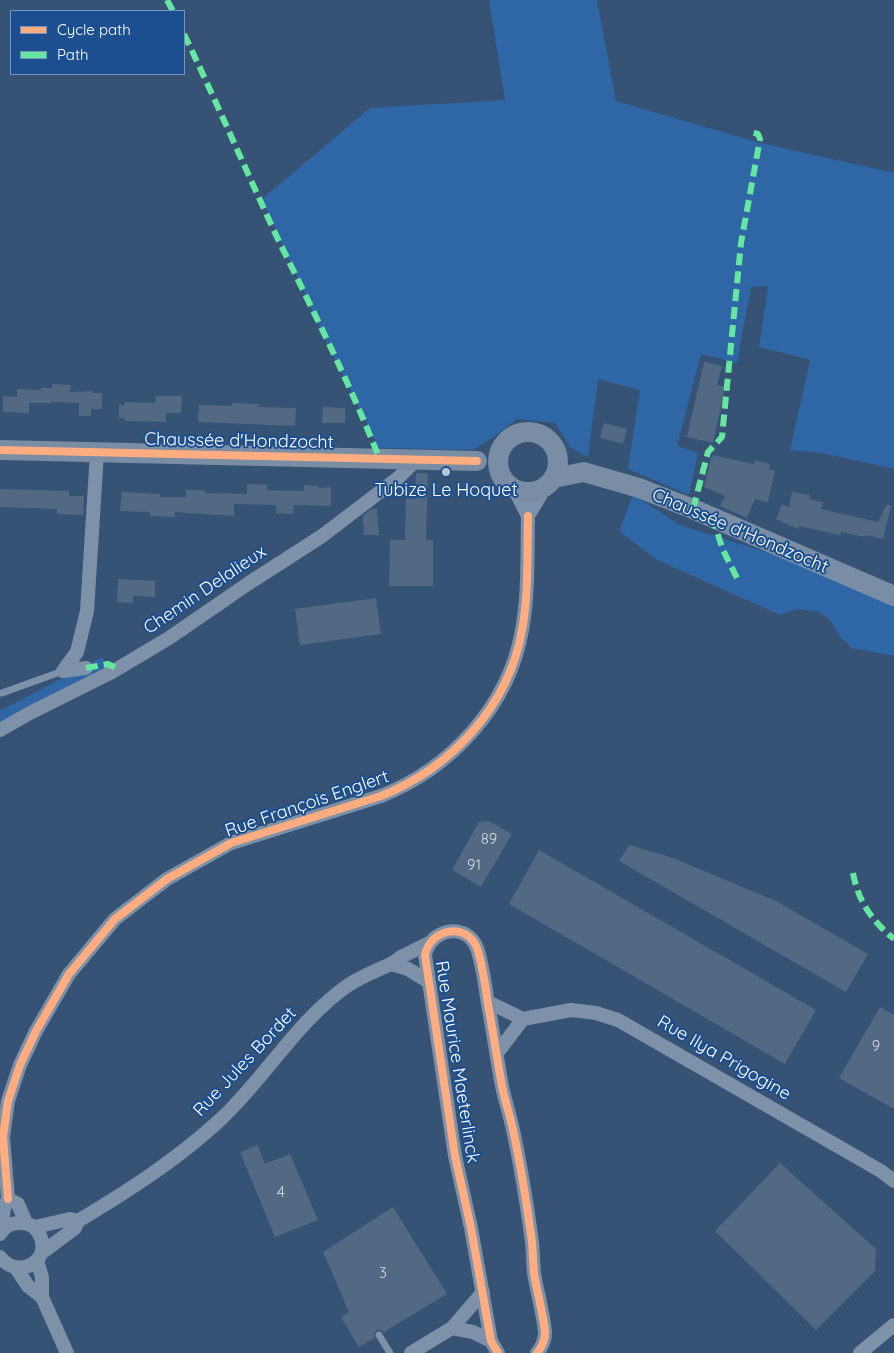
<!DOCTYPE html>
<meta charset="utf-8">
<style>
body{margin:0}
#map{position:relative;width:894px;height:1353px;overflow:hidden;background:#365274;font-family:Quicksand,sans-serif}
canvas{display:block}
.legend{position:absolute;left:10px;top:10px;width:175px;height:65px;box-sizing:border-box;background:#1b4f8f;border:1px solid #7695bc;margin:0;padding:6px 9px;list-style:none;font-size:15px;color:#fff}
.legend li{display:flex;align-items:center;gap:10px;height:25px}
.legend b{width:25px;border:1px solid #7695bc}
</style>
<div id="map">
<canvas width="894" height="1353"></canvas>
<ul class="legend">
<li><b style="height:6px;background:#ffac80"></b>Cycle path</li>
<li><b style="height:6px;background:#66e7a1"></b>Path</li>
</ul>
</div>
<script>
const ctx = document.querySelector('canvas').getContext('2d');
ctx.lineJoin = 'round';
function fillPath(path, color) {
  ctx.fillStyle = color;
  ctx.fill(path, 'evenodd');
}
function stroke(path, color, width, dash) {
  ctx.strokeStyle = color;
  ctx.lineWidth = width;
  ctx.lineCap = dash ? 'butt' : 'round';
  ctx.setLineDash(dash || []);
  ctx.stroke(path);
}
function label(font, color, halo, rows, align = 'center') {
  ctx.font = font + ' Quicksand,sans-serif';
  ctx.lineWidth = 4;
  ctx.setLineDash([]);
  ctx.textBaseline = 'middle';
  ctx.strokeStyle = halo;
  ctx.fillStyle = color;
  for (const [text, x, y, turn = 0] of rows) {
    ctx.save();
    ctx.translate(x, y);
    ctx.rotate((+turn || 0) * Math.PI / 180);
    ctx.textAlign = isNaN(turn) ? turn : align;
    if (halo) ctx.strokeText(text, 0, 0);
    ctx.fillText(text, 0, 0);
    ctx.restore();
  }
}
fillPath(new Path2D(`
 M489,0H597L616,101L757,142L894,173V469L822,453L790,450L810,360L759,347L768,286L751,287L737,363L701,354L677,446L698,453L689,495L628,469L640,390L598,379L588,457L571,448L555,423L517,419L492,438L473,450L379,448L324,337L262,199L370,108L505,100Z
 M633,495L680,525L794,561L894,603V656L852,648L840,636L830,620L819,612L798,609L780,615L657,560L619,531Z
 M102,657L107,669L0,726V711Z`), '#2f66a5');
fillPath(new Path2D(`
 M704,362L722,366L717,385L725,387L713,443L687,437Z
 M52,384L71,385L70,392L92,391L94,393H102V409H91V416H79V403L51,402V403H29V413L3,412V396L17,397V389L41,390V388H52Z
 M156,396H182L181,413H166V422L124,421L125,418H119V405H125V402L155,403Z
 M232,403L258,404V407L296,408L295,426L198,422L199,405L231,406Z
 M323,407L345,408V423H322Z
 M604,423L627,429L623,444L600,438Z
 M712,455L754,464L755,460L770,464L769,469L775,471L768,502L755,499L747,518L720,506L725,496L704,487Z
 M416,473H428L426,540H433V586H389L390,540H405L406,498L415,499Z
 M252,484L267,485V490L304,491V485L318,486V488L331,487V506L294,505L293,514L276,513V505L234,504V516L175,512V517L150,516V512L120,511L122,492L160,494V497H186V490H205V493L247,494V485Z
 M0,489L69,491V496H84L83,515L57,514V509L0,507Z
 M792,492L810,495L809,499L823,502L821,509L878,522L887,504L891,506L883,539L866,535L865,537L841,532L840,535L799,526L798,529L776,519L782,504L789,507Z
 M371,509H377L379,535H364L363,516Z
 M118,579L155,581V597L133,596V603L117,602Z
 M376,598L381,634L300,645L295,609Z
 M489,821L512,834L481,887L452,870L479,822Z
 M629,845L673,858L776,901L868,954L846,992L619,861Z
 M539,850L816,1010L785,1064L509,904Z
 M880,1007L894,1015V1109L839,1078Z
 M258,1145L265,1164L290,1154L318,1220L275,1237L240,1152Z
 M780,1163L876,1249L875,1271L816,1330L715,1231Z
 M393,1207L447,1294L384,1332L381,1330H377L374,1333L375,1338L359,1347L341,1317L349,1312L323,1252Z`), '#526984');
stroke(new Path2D(`
 M2,693L63,671
 M379,1335L390,1353`), '#7d92a8', 7);
stroke(new Path2D(`
 M514,488L528,516L546,486
 M63,671L77,652L87,611L97,453
 M63,671L86,668
 M0,730L30,713L112,672L169,638L249,583L322,536L398,478L416,460
 M429,982L408,969L391,964L401,957L429,943
 M488,1002L523,1019L497,1053
 M523,1019L571,1010L596,1013L618,1020L881,1171L894,1181
 M8,1199L3,1137L8,1101L20,1065L36,1031L69,974L115,919L167,879L231,843L381,796C451,768 509,706 522,630C529,592 527,554 528,516
 M78,1221C128,1191 178,1159 221,1119C266,1077 298,1019 350,984C363,976 377,970 391,964
 M35,1227L70,1219L78,1221L75,1228L43,1252
 M1,1231L4,1208L8,1199L18,1204L26,1223
 M0,1234C4,1227 11,1223 19,1223C28,1223 33,1225 38,1232C55,1258 20,1282 0,1257
 M16,1268L28,1286L42,1297V1277L37,1261
 M483,1292L452,1328L473,1332L491,1341
 M42,1297L67,1353
 M411,1353L452,1328
 M498,1353L491,1341L471,1228L455,1156L425,955C430,929 466,921 477,948C483,966 485,985 488,1004C493,1031 497,1059 502,1086C505,1101 510,1115 513,1130C521,1167 527,1205 532,1242C533,1252 533,1262 534,1273C537,1292 543,1312 545,1332C545,1340 542,1347 537,1353
 M860,1353L894,1325`), '#7d92a8', 14);
stroke(new Path2D(`
 M498 462a30 30 0 1 1 60 0a30 30 0 1 1-60 0Z
 M0,450L477,461
 M553,478L584,472L639,488L693,509L894,596`), '#798da4', 20);
stroke(new Path2D(`
 M167,0L173,11
 M184,34C216,101 245,168 276,235C312,309 350,383 380,460
 M693,509L708,452L722,437L741,243L760,139L758,134L751,132
 M712,517L723,550L739,582
 M86,668L108,664L118,669
 M853,873C858,901 872,921 894,939`), '#66e7a1', 6, [12, 6]);
stroke(new Path2D(`
 M0,450L477,461
 M8,1199L3,1137L8,1101L20,1065L36,1031L69,974L115,919L167,879L231,843L381,796C451,768 509,706 522,630C529,592 527,554 528,516
 M498,1353L491,1341L471,1228L455,1156L425,955C430,929 466,921 477,948C483,966 485,985 488,1004C493,1031 497,1059 502,1086C505,1101 510,1115 513,1130C521,1167 527,1205 532,1242C533,1252 533,1262 534,1273C537,1292 543,1312 545,1332C545,1340 542,1347 537,1353`), '#ffac80', 8);
for (const [x, y, r, color] of [
 [446,472,5,"#b9c2ce"]
]) {
  const dot = new Path2D();
  dot.arc(x, y, r, 0, 2 * Math.PI);
  ctx.fillStyle = color;
  ctx.fill(dot);
  stroke(dot, '#1b4f8f', 2);
}
label('15px', '#d4dae0', null, [
 ["89",489,839],
 ["91",474,865],
 ["9",876,1046],
 ["4",281,1192],
 ["3",383,1273]
]);
label('18px', '#fff', '#1b4f8f', [
 ["Chaussée d'Hondzocht",239,441,1],
 ["Chaussée d'Hondzocht",740,531,23],
 ["Chemin Delalieux",205,590,-34],
 ["Rue François Englert",307,804,-19],
 ["Rue Ilya Prigogine",724,1058,30],
 ["Rue Jules Bordet",245,1062,-47],
 ["Rue Maurice Maeterlinck",457,1062,81]
]);
label('18px', '#fff', '#1b4f8f', [
 ["Tubize Le Hoquet",446,491]
]);
</script>
